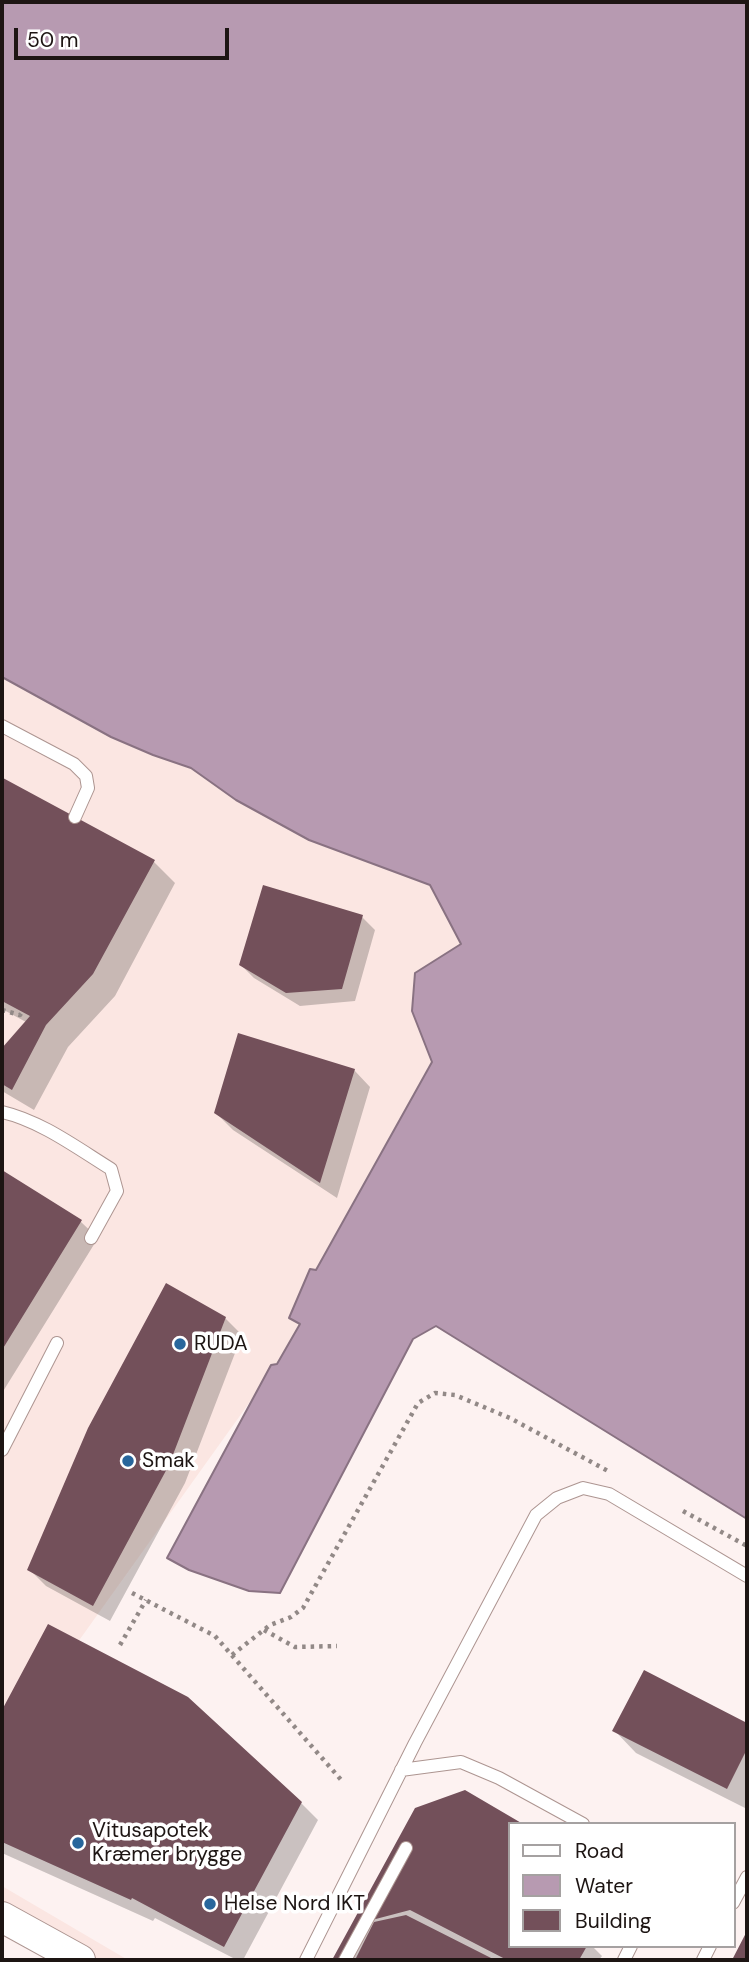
<!DOCTYPE html>
<meta charset="utf-8">
<style>
body{margin:0}
#map{position:relative;width:749px;height:1962px;overflow:hidden;background:#fdf2f1;font-family:"DM Sans",sans-serif}
canvas{display:block}
.frame{position:absolute;inset:0;border:4px solid #1d1513;pointer-events:none}
.legend{position:absolute;left:508px;top:1822px;width:228px;height:126px;box-sizing:border-box;background:#fff;border:2px solid #a5a1a1;margin:0;padding:9px 12px;list-style:none;font-size:21px;color:#1d1513}
.legend li{display:flex;align-items:center;gap:14px;height:35px}
.legend b{width:35px;border:2px solid #a5a1a1}
.scale{position:absolute;left:14px;top:28px;width:215px;height:32px;box-sizing:border-box;border:4px solid #1d1513;border-top:0;padding-left:9px;font-size:21px;line-height:24px;white-space:nowrap;color:#1d1513;-webkit-text-stroke:5px #fff;paint-order:stroke}
</style>
<div id="map">
<canvas width="749" height="1962"></canvas>
<div class="frame"></div>
<ul class="legend">
<li><b style="height:9px;background:#fff"></b>Road</li>
<li><b style="height:19px;background:#b79ab1"></b>Water</li>
<li><b style="height:19px;background:#73505a"></b>Building</li>
</ul>
<div class="scale">50 m</div>
</div>
<script>
const ctx = document.querySelector('canvas').getContext('2d');
ctx.lineJoin = 'round';
function fillPath(path, color) {
  ctx.fillStyle = color;
  ctx.fill(path, 'evenodd');
}
function stroke(path, color, width, dash) {
  ctx.strokeStyle = color;
  ctx.lineWidth = width;
  ctx.lineCap = dash ? 'butt' : 'round';
  ctx.setLineDash(dash || []);
  ctx.stroke(path);
}
function label(font, color, halo, rows, align = 'center') {
  ctx.font = font + ' "DM Sans",sans-serif';
  ctx.lineWidth = 7;
  ctx.setLineDash([]);
  ctx.textBaseline = 'middle';
  ctx.strokeStyle = halo;
  ctx.fillStyle = color;
  for (const [text, x, y, turn = 0] of rows) {
    ctx.save();
    ctx.translate(x, y);
    ctx.rotate((+turn || 0) * Math.PI / 180);
    ctx.textAlign = isNaN(turn) ? turn : align;
    if (halo) ctx.strokeText(text, 0, 0);
    ctx.fillText(text, 0, 0);
    ctx.restore();
  }
}
fillPath(new Path2D(`
 M2,677L111,737L153,755L191,768L237,800L309,840L430,885L462,944L412,1011L432,1061L289,1318L300,1323L277,1364L2,1748Z
 M2,1886L128,1960H98L2,1905Z`), '#fbe6e2');
const water = new Path2D(`
 M2,2H747V1519L436,1326L413,1339L280,1593L249,1591L189,1570L167,1558L271,1365L277,1364L300,1324L289,1318L310,1269L316,1270L432,1062L412,1011L415,973L461,944L430,885L309,840L236,800L191,768L153,755L111,737L2,677Z`);
fillPath(water, '#b79ab1');
stroke(water, '#897282', 2);
fillPath(new Path2D(`
 M4,781L153,861L175,883L115,996L68,1047L34,1110L2,1091V1050L26,1022L2,1009V784Z
 M362,917L375,930L355,1001L300,1006L254,978L241,965Z
 M354,1070L370,1087L337,1198L233,1130L216,1113Z
 M2,1172L81,1222L98,1238L2,1393Z
 M225,1318L242,1335L185,1483L110,1621L46,1586L29,1569Z
 M49,1627L301,1803L318,1820L243,1960H237L155,1918L153,1921L2,1853V1714Z
 M645,1673L747,1725V1809L636,1753L615,1731Z
 M417,1810L509,1824V1946H592L602,1956L599,1960H334Z`), '#0003');
fillPath(new Path2D(`
 M3,778L155,860L93,974L46,1025L12,1090L2,1084V1048L30,1016L2,1001Z
 M263,885L363,915L342,989L286,993L239,965Z
 M238,1033L355,1069L320,1183L214,1113Z
 M2,1170L82,1220L2,1350Z
 M166,1283L226,1317L169,1465L93,1606L27,1570L88,1428Z
 M48,1624L188,1697L302,1802L224,1947L132,1898L131,1900L2,1842V1710Z
 M644,1670L747,1723V1749L727,1789L612,1731Z
 M465,1790L523,1824H509V1946H587L579,1960H507L410,1910L372,1920L351,1960H332L415,1808Z
 M406,1915L495,1960H355L374,1922Z
 M747,1931V1960H732Z`), '#73505a');
const service = new Path2D(`
 M2,726L74,764L86,776L88,788L75,817
 M2,1112C41,1121 77,1148 111,1169L117,1191L91,1238
 M2,1450L57,1343
 M401,1770L461,1762L499,1778L583,1824
 M733,1903L747,1877
 M306,1960L415,1743L536,1515L557,1498L583,1488L609,1494L747,1576
 M345,1960L406,1848
 M624,1960L631,1946
 M703,1960L710,1946`);
const tertiary = new Path2D(`
 M2,1917L80,1960`);
stroke(service, '#ad9591', 14);
stroke(tertiary, '#ad9591', 32);
stroke(new Path2D(`
 M2,1010L20,1015L22,1012
 M683,1511L747,1546
 M132,1593L215,1636L343,1782
 M264,1630L295,1647L337,1646
 M120,1645L146,1600
 M232,1655L270,1625L291,1617L303,1608L418,1403L435,1393L455,1395L510,1418L608,1471`), '#928987', 4.5, [3.5, 5]);
stroke(service, '#fff', 12);
stroke(tertiary, '#fff', 30);
for (const [x, y, r, color] of [
 [180,1344,7,"#27669c"],
 [128,1461,7,"#27669c"],
 [78,1843,7,"#27669c"],
 [210,1904,7,"#27669c"]
]) {
  const dot = new Path2D();
  dot.arc(x, y, r, 0, 2 * Math.PI);
  ctx.fillStyle = color;
  ctx.fill(dot);
  stroke(dot, '#fff', 2.5);
}
label('21px', '#1d1513', '#fff', [
 ["RUDA",194,1344],
 ["Smak",142,1461],
 ["Vitusapotek",92,1831],
 ["Kræmer brygge",92,1855],
 ["Helse Nord IKT",224,1904]
], 'left');
</script>
